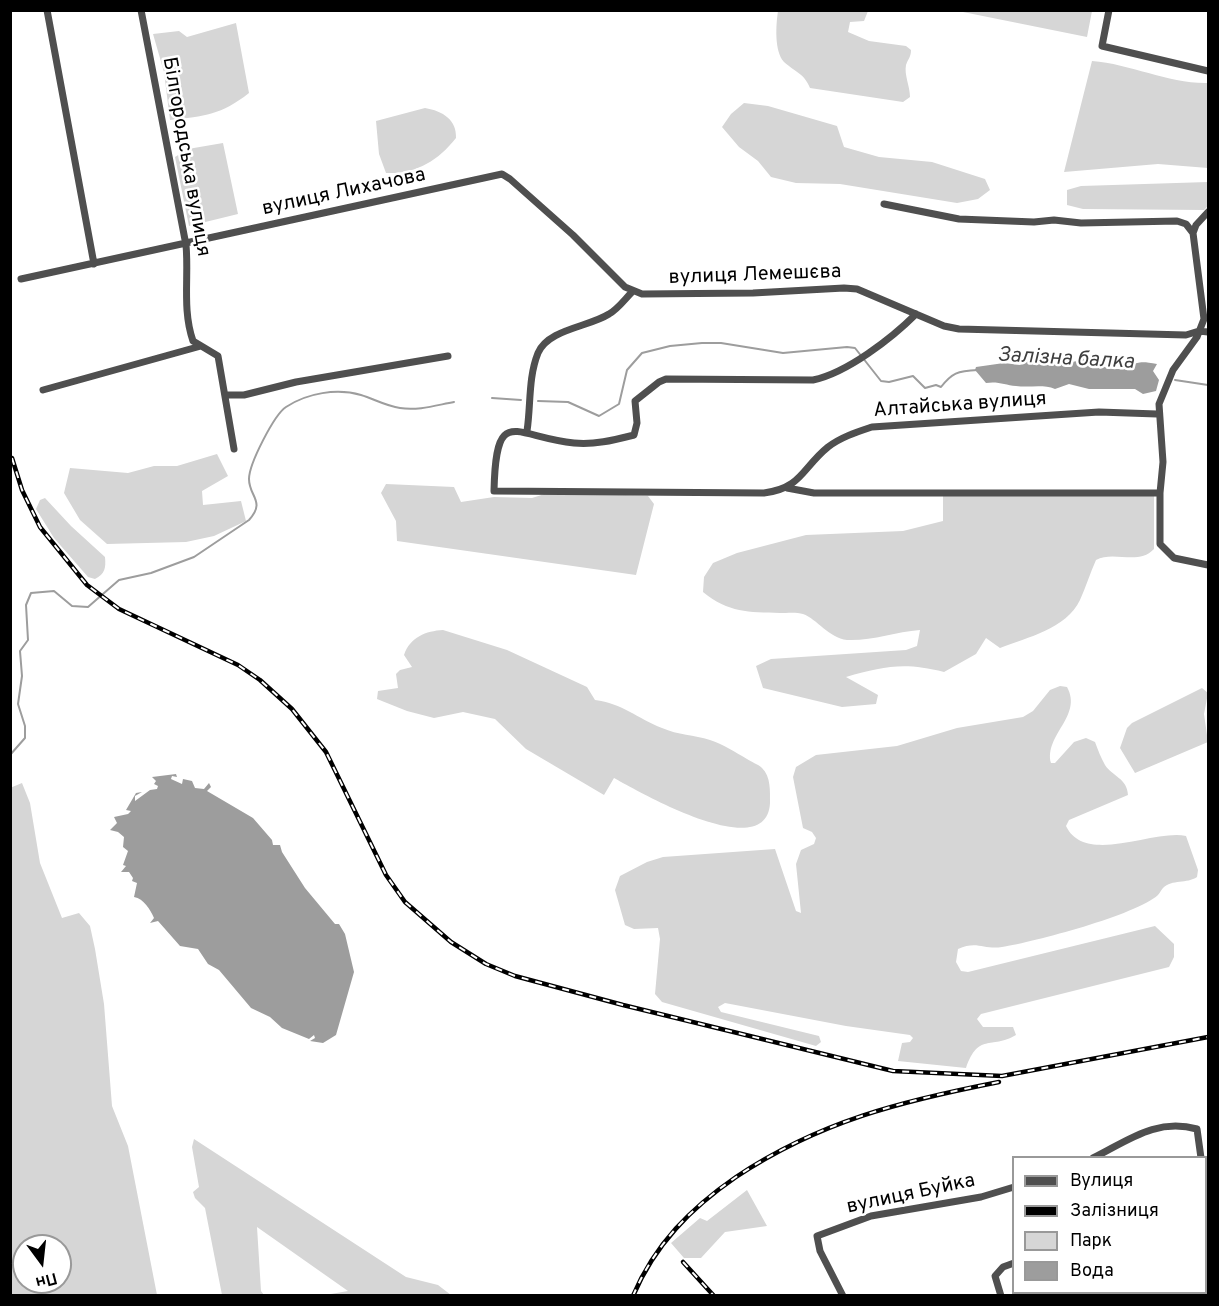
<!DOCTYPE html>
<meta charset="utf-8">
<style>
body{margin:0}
#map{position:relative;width:1219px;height:1306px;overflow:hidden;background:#fff;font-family:Overpass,sans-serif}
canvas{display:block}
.frame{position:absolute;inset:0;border:12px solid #000;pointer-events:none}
.legend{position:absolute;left:1012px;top:1156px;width:195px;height:138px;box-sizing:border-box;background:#fff;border:2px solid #999;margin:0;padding:8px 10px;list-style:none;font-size:18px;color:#000}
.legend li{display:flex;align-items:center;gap:12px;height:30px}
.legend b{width:30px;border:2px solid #999}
.north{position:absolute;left:12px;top:1234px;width:60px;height:60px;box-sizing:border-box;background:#fff;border:2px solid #999;border-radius:50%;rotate:165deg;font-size:16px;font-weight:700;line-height:24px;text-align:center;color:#000}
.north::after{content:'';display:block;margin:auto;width:21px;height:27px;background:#000;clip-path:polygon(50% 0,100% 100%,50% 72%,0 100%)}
</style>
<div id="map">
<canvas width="1219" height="1306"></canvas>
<div class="frame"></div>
<ul class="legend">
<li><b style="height:8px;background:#4f4f4f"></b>Вулиця</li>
<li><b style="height:8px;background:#000"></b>Залізниця</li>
<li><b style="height:16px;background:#d6d6d6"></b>Парк</li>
<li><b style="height:16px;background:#9d9d9d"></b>Вода</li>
</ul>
<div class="north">Пн</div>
</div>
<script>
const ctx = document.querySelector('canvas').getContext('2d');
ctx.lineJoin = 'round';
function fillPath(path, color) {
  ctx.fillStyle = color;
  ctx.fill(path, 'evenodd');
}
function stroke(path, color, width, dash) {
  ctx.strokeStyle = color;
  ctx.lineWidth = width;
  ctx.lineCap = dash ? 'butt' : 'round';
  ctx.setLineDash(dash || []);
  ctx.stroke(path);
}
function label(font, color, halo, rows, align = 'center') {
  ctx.font = font + ' Overpass,sans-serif';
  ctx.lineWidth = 5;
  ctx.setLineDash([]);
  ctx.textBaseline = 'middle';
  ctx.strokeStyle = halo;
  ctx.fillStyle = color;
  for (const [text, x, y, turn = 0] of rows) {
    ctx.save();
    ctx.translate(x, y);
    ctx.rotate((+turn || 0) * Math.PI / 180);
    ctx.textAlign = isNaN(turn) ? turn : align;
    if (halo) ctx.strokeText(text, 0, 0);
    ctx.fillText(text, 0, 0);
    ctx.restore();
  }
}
fillPath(new Path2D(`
 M778,11H868L864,21L850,22L848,32L869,41L906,46L911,50C911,57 908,59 906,65C904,75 910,86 910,97L903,102L810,88C804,73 795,72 784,62C774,51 776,24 778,11Z
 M958,11H1092L1087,37Z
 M236,23L249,93C221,115 205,116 170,120L164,72L153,34L179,31L187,37Z
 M1092,61C1131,64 1169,84 1208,83V168L1158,164L1064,172Z
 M744,103L768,106L837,126L844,147L879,157L932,162L985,179L990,190L978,199L957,203L840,184L796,183L771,177L758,161L739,147L722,127L731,114Z
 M425,108C443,111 457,120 456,138C438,161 416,174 386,173L379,154L376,121Z
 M223,143L238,214L189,226L175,157L188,149Z
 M1208,182V206L1204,210L1083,209L1067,205V190L1081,186Z
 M217,454L228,476L202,491L203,505L241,501L246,521L214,536L186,542L107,544L80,520L64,493L70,468L128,473L154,466H177Z
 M386,484L454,487L461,502L494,497L532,498L551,492L648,496L654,504L636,575L397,541L396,521L381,493Z
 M943,495H1154V549C1138,566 1114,550 1096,560C1090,573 1086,587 1080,600C1066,629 1028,637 1000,648L986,638L976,654L944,672C905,662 884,666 846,677L878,695L876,704L842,707L763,688L756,666L771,659L906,650L917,646L920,630C895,632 872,641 847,640C829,638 817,619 803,614C797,612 787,613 780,613C748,612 729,613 703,592L704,577L713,563L737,553L806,535L903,531L943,521Z
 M45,498L71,526L105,557C106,568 105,574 95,579L88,577L54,538L36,509L40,500Z
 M443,630L507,650L587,687L595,700C622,703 638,719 662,728C678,735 694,735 710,740C723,744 735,752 747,759C751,762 758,764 762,768C771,777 770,791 770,803C767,865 641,793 614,778L604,795L526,749L495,719L463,712L434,718L407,711L377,699L378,691L398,688L396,674L400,670L412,667L404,655C410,637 426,631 443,630Z
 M1060,686L1067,687C1083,716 1044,735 1051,763H1055L1074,742L1086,738L1095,742C1098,750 1101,758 1105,765C1113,777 1127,778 1128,795L1069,820L1066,826C1085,866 1154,829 1186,836L1198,870L1197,877C1187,884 1172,879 1163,888C1161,890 1160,893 1158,895C1136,915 1034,942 1002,947C984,950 977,940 958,949L956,962L961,971L968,972L1155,926L1174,944V957L1169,967L981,1014L977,1019L983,1027H1013L1016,1035C990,1050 979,1032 966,1068L898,1061L902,1043L910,1042L913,1038L910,1035L846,1026L725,1003L718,1007L721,1012L819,1036L821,1042L816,1046L662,1002L655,994L660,939L658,928L634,929L625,925L615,890L620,876L647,862L663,857L775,849L796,911L801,913L796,864L801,850L814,844L816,838L812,832L803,828L793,777L796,767L816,755L897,746L957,728L1023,717L1033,711L1050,690Z
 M1202,688L1208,693L1204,714L1208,742L1135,773L1120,748L1127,728L1132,723Z
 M22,783L30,803L40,863L62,918L79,913L90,926L95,949L104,1004L112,1106L128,1146L157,1295H11L10,788ZM24,1246H60V1282H24Z
 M194,1139L406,1277L438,1285L451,1295H325L348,1291L257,1227L261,1291L264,1295H222L205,1208L195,1198L193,1192L199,1187L192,1147Z
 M747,1190L767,1226L725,1232L701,1258H684L671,1243L700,1218L707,1221Z`), '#d6d6d6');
fillPath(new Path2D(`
 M1084,357C1091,362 1108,370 1119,369C1138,366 1132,359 1157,364L1153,371L1159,380L1156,391L1143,394L1135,389H1089L1069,384L1055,389C1043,384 1029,388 1016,386C1005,385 998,381 986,383L975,370L976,367L1004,363L1020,365L1028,361L1050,365L1078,361Z
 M176,774L177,777L172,776L171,779L182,784L183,779L192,781L195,788L204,789L209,783L211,787L207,791L253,818L272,840L273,845H280L282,852L305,888L335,924H339L345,934L354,972L336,1035L323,1043L310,1041L315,1038L314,1035L309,1039L282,1028L270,1017L251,1008L219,970L208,964L198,949L180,946L158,921L150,923L154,918C150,909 144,899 134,897L137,883L132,881L133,878L129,872H121L126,866L123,865L128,851L123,847L124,837L118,832L110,830L117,823L114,817L128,814L131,811L126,810L136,793L142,792L135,796V801L150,790L157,789L158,786L154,784L156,781L152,777Z`), '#9d9d9d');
stroke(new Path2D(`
 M1175,380L1208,385
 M492,398L521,400
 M538,401L568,402L599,416L619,404L627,370L642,353L670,346L702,343H721L783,353L847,347L855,348L881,381L889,382L913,376L925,388L936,385L941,387C952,373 957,371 978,370
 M10,755L25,738V726L18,704L22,676L20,651L28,640L26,605L31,593L54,591L72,606L88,607L119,580L151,573L194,557L249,520C266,501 249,497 249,479C249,464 274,415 286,407C307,393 337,388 361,395C374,399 386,406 400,408C418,411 437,405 454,402`), '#9d9d9d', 2);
stroke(new Path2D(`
 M47,10L94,264
 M141,10L186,245C189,276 182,310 193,341L218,356L234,449
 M1109,10L1102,46L1208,71
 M884,204L959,219L1034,222L1054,220L1081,223L1177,221L1186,224L1193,233
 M1208,212L1196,225L1193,233L1204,319L1197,337L1173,370L1159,404L1163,462L1160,493V544L1174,558L1208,565
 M21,279L502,174L510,179L573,235L625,287L642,294L753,293L844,288L857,289L944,326L959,329L1186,335L1199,331L1208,332
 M916,314C892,338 847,373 813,380L666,379L659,382L635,401L637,423L634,435C614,440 595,445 574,443C514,437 496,403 494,491L764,493C802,488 802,468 828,447C841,437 857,432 872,427L1099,412L1157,414
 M43,390L201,346
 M225,395H244L296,382L448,356
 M527,431C531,405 528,378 538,353C548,329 589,327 609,314C618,309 625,299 632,292
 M787,488L814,493H1160
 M1093,1158C1129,1140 1156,1118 1197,1129L1201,1158
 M1206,1205L1208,1216
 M1206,1245L1208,1244
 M843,1296L820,1251L817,1236L871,1216L981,1197L1014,1187
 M1001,1296L995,1276L1003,1267L1014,1263
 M1070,1296L1078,1292`), '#4f4f4f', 7);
const rail = new Path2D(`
 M12,458L22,490L40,527L87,585L119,609L238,665L260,680L292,709L326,752L386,875L405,902L451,942L486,964L515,976L623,1005L893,1071L1002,1076L1208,1037
 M683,1262L714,1296
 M633,1296C655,1244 691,1208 736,1177C820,1121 902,1101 999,1082`);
stroke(rail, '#000', 4.5);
stroke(rail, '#fff', 2, [7]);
label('20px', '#000', '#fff', [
 ["Білгородська вулиця",185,157,80],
 ["вулиця Лихачова",344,193,-12],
 ["вулиця Лемешєва",755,276,-2],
 ["Алтайська вулиця",960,406,-4],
 ["вулиця Буйка",911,1195,-12]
]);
label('italic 21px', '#3e3e3e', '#fff', [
 ["Залізна балка",1066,360,3]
]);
</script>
